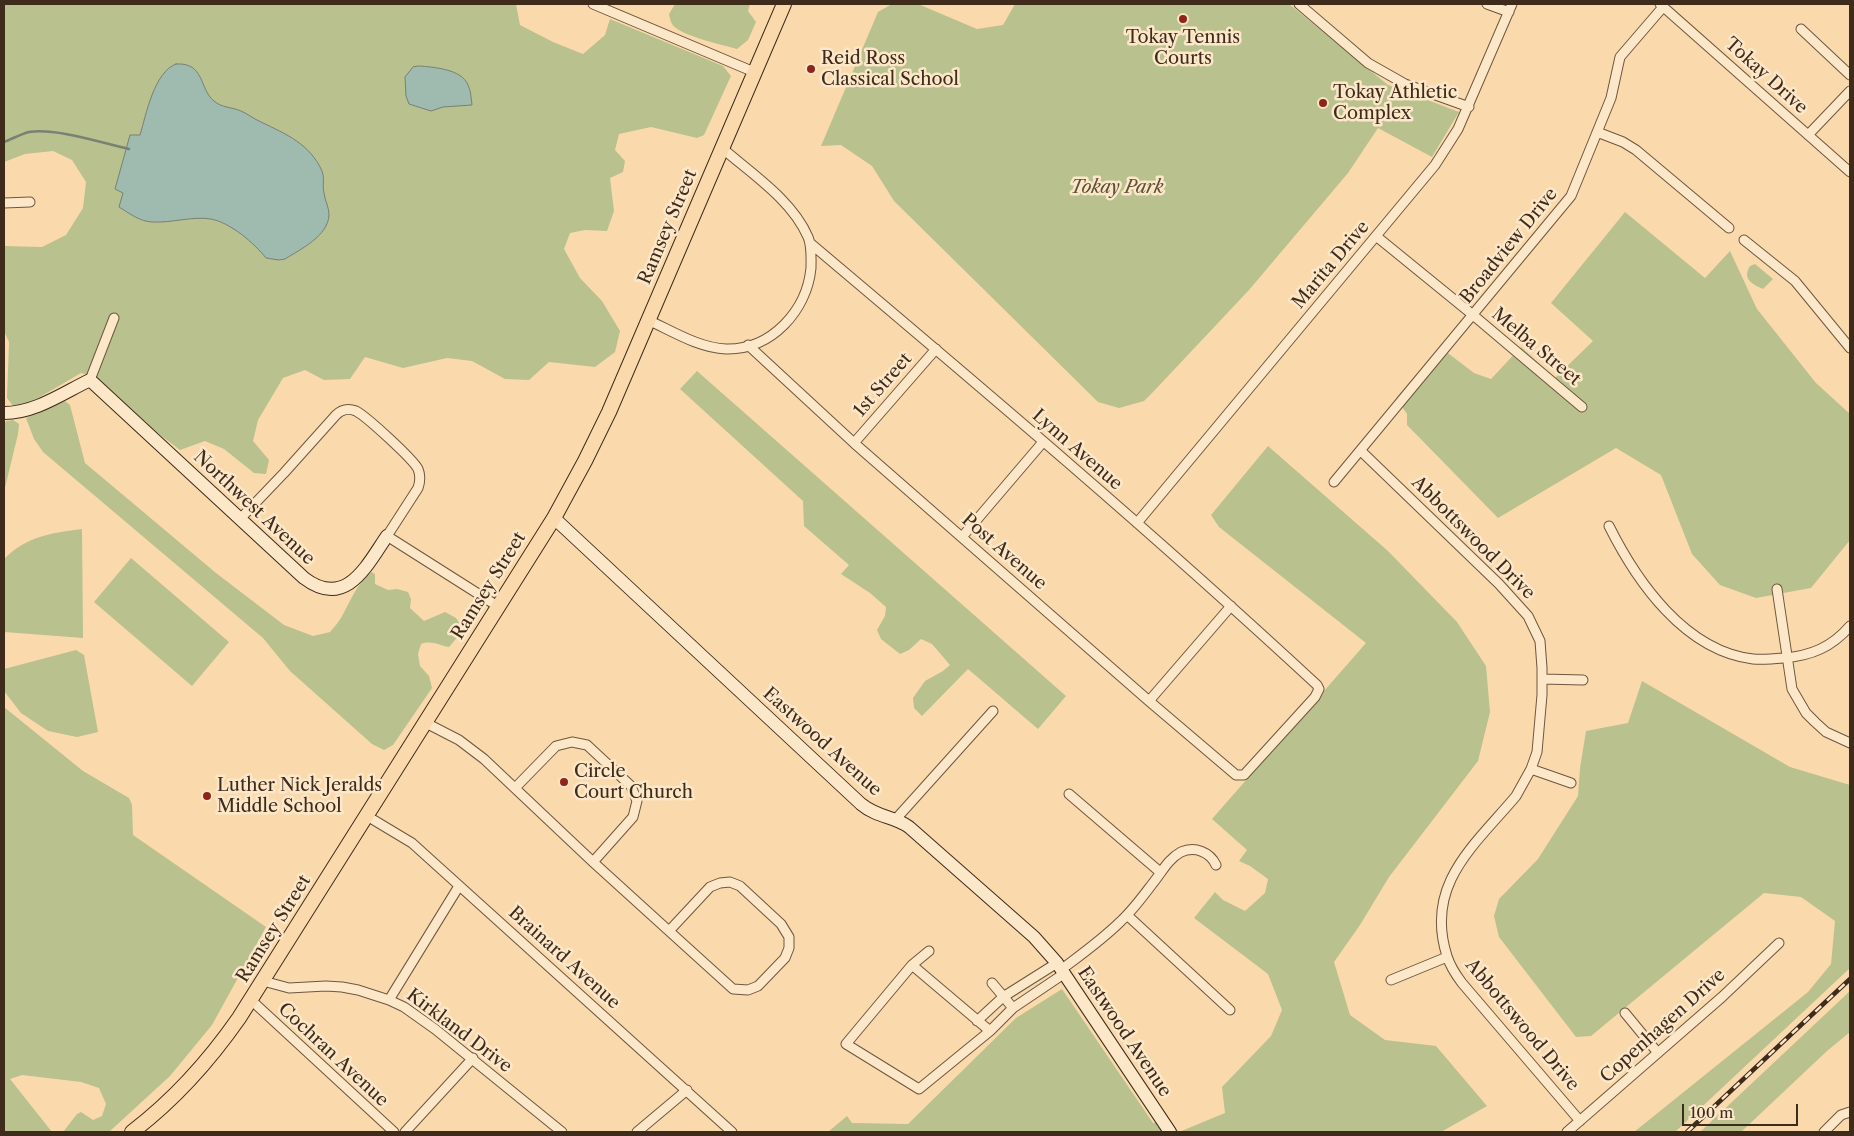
<!DOCTYPE html>
<style>
body{margin:0}
#map{position:relative;width:1854px;height:1136px;overflow:hidden;background:#fadaac;font-family:"Libre Caslon Text",serif}
canvas{display:block}
.frame{position:absolute;inset:0;border:5px solid #3e2b1b;pointer-events:none}
.scale{position:absolute;left:1682px;top:1104px;width:116px;height:22px;box-sizing:border-box;border:2px solid #3e2b1b;border-top:0;padding-left:6px;font-size:15px;line-height:18px;white-space:nowrap;color:#3e2b1b;-webkit-text-stroke:4px #fce7c9;paint-order:stroke}
</style>
<div id="map">
<canvas width="1854" height="1136"></canvas>
<div class="frame"></div>
<div class="scale">100 m</div>
</div>
<script>
const ctx = document.querySelector('canvas').getContext('2d');
ctx.lineJoin = 'round';
function fillPath(path, color) {
  ctx.fillStyle = color;
  ctx.fill(path, 'evenodd');
}
function stroke(path, color, width, dash) {
  ctx.strokeStyle = color;
  ctx.lineWidth = width;
  ctx.lineCap = dash ? 'butt' : 'round';
  ctx.setLineDash(dash || []);
  ctx.stroke(path);
}
function label(font, color, halo, rows, align = 'center') {
  ctx.font = font + ' "Libre Caslon Text",serif';
  ctx.lineWidth = 5;
  ctx.setLineDash([]);
  ctx.textBaseline = 'middle';
  ctx.strokeStyle = halo;
  ctx.fillStyle = color;
  for (const [text, x, y, turn = 0] of rows) {
    ctx.save();
    ctx.translate(x, y);
    ctx.rotate((+turn || 0) * Math.PI / 180);
    ctx.textAlign = isNaN(turn) ? turn : align;
    if (halo) ctx.strokeText(text, 0, 0);
    ctx.fillText(text, 0, 0);
    ctx.restore();
  }
}
fillPath(new Path2D(`
 M4,4H516L520,25L553,42L583,54L605,35L610,19L723,66L731,76L704,135L697,138L651,127L619,134L615,150L625,161L623,172L610,178L614,211L607,231L585,230L570,233L564,249L580,278L602,301L620,331L615,352L595,367L549,362L529,380L505,379L472,361L447,358L403,368L365,357L350,379L324,380L305,370L283,378L258,420L253,441L269,460L266,474L254,473L224,449L205,441L180,450L159,434L96,377L81,373L28,404L13,406L7,398L9,342L4,331V246L42,247L66,235L83,208L86,182L72,160L53,151L25,154L4,162Z
 M675,4H750L748,11L756,22L748,40L737,49C723,45 687,37 676,28C671,25 670,19 669,14Z
 M892,4H918L977,29L1003,25L1015,4H1289L1388,85L1459,112L1432,157L1378,128L1348,173L1249,290L1154,391L1144,401L1119,408L1098,402L894,201L872,166L841,145L821,146L878,12Z
 M1625,212L1705,278L1730,251L1757,309L1816,383L1850,414V540L1811,588L1756,598L1720,585L1692,554L1661,475L1616,448L1498,518L1407,425V414L1396,398L1440,347L1474,373L1491,379L1521,347L1555,378L1593,341L1551,303Z
 M1755,264L1773,279L1763,289C1752,284 1742,279 1750,266Z
 M697,371L1066,696L1038,729L968,669L922,716L914,708L913,698L925,681L943,671L950,665L932,644L921,639L909,650L900,654L881,639L877,630L885,616L886,607L870,593L841,574L849,565L804,526L803,501L680,389Z
 M65,401L70,405L85,463L216,573L284,625L313,636L330,632C334,627 339,622 342,616C351,600 356,585 371,572L375,574V584L388,590L397,589L408,592L411,599L410,608L424,621L445,612L456,618L461,625L460,634L449,647C438,645 432,640 421,644L418,654L420,666L429,676L432,688L393,745L384,750L372,744L290,671L263,638L43,452L34,439L26,418Z
 M13,420L19,424L18,434L4,492V426L6,421Z
 M1268,446L1388,551L1457,622L1486,666L1490,712L1478,761L1389,877L1360,925L1334,962L1350,1015L1385,1040L1436,1046L1487,1106L1441,1132H828L847,1116L852,1123L908,1124L1016,1018L1062,989L1153,1123L1168,1120L1179,1132L1225,1113L1222,1087L1271,1036L1282,1010L1268,974L1194,918L1215,892L1223,900L1245,911L1265,893L1268,879L1250,866L1239,861L1247,850L1212,819L1366,643L1219,527L1211,515Z
 M82,529L83,638L4,632V559C27,536 51,533 82,529Z
 M131,558L229,642L192,686L94,602Z
 M76,650L84,655L98,732L77,737L48,731L21,713L4,691V669Z
 M1642,681L1790,767L1850,785V968L1675,1132H1634L1808,992L1831,964L1835,921L1801,897L1764,893L1591,1036L1576,1037L1499,937L1494,916L1499,899L1538,859L1578,796L1580,768L1586,731L1628,723Z
 M4,707L83,771L129,798L132,805L133,835L266,927L212,1025L170,1076L109,1132H63L77,1114L81,1112L93,1120L102,1116L106,1104L99,1088L81,1082L22,1075L10,1079L52,1132H4Z
 M1850,991V1032L1827,1051L1741,1132H1700Z`), '#b9c18e');
const water = new Path2D(`
 M176,64C205,62 199,89 214,101C222,108 232,107 241,111C248,114 254,119 261,122C286,134 310,144 322,171C325,179 322,185 324,193C325,201 329,207 329,215C328,236 301,249 285,259L279,260L266,258C254,243 231,223 211,219C192,216 172,223 153,222C140,222 129,213 119,207L123,193L115,189L130,135H140C146,115 154,72 176,64Z
 M419,66C433,67 462,69 468,85C471,91 471,98 472,105L443,107L431,111L409,104L406,96L405,77L413,67Z`);
fillPath(water, '#9fbaaf');
stroke(water, '#788174', 1);
stroke(new Path2D(`
 M4,142C12,139 21,134 29,132C57,128 102,143 129,149`), '#788174', 2.5);
const street = new Path2D(`
 M593,4L754,72
 M1299,4L1368,63L1405,84L1469,107
 M1487,4L1509,12
 M1660,4L1850,172
 M1801,29L1850,75
 M1597,132L1623,142L1636,150L1729,228
 M1808,135L1850,91
 M4,203L30,202
 M1376,236L1473,315L1582,407
 M1744,240L1795,281L1850,348
 M648,320C672,331 699,348 726,349C772,350 807,310 811,268C811,258 812,246 808,237C792,200 752,174 722,148
 M748,345L854,443L1149,701L1236,775H1244L1315,697L1319,689L1317,685C1153,533 982,388 810,243
 M90,380L114,318
 M854,443L936,349
 M1361,451L1499,584L1528,616L1540,641L1542,668V695L1537,752L1531,769L1516,796C1475,845 1424,884 1447,956C1450,966 1456,975 1462,983L1580,1121
 M1334,482L1571,196L1611,98L1620,57L1663,7
 M240,519L284,473L336,415C342,409 348,408 356,411C367,417 413,459 418,469C421,476 420,482 418,488L387,536L499,607
 M1137,523L1435,165L1458,129L1512,4
 M1609,526C1637,582 1685,651 1753,659C1763,660 1773,659 1783,658C1811,656 1832,647 1850,626
 M962,537L1043,442
 M1777,589L1792,689L1806,713L1815,722L1826,732L1850,743
 M1542,679L1583,680
 M1149,701L1231,606
 M426,723L459,740L484,759L593,862L669,931
 M1531,769L1571,783
 M515,788L556,746L572,742L587,745L631,786L637,801L633,817L593,862
 M1069,794L1160,872
 M367,816L412,843L732,1132
 M895,820L993,711
 M730,882L740,886L781,924L789,937V948L785,958L758,986L748,990L733,989L669,931L710,887L720,883Z
 M1127,915L1230,1010
 M912,965L990,1031L919,1089L846,1044L912,965L929,951
 M1062,969C1082,954 1103,939 1121,921C1133,910 1143,896 1153,883C1162,872 1168,859 1181,852C1195,846 1210,852 1216,865
 M1391,980L1447,957
 M263,981L289,988L326,986L342,987L358,990L389,1000L404,1007L435,1029L562,1132
 M992,983L1013,1008
 M251,1000L394,1132
 M389,1000L459,886
 M1625,1013L1658,1053
 M977,1021L1003,997L1057,963
 M990,1031L1013,1008L1065,973
 M405,1132L473,1058
 M637,1132L687,1090
 M1567,1132L1722,997L1779,943
 M1824,1132L1841,1115L1850,1112`);
const secondary = new Path2D(`
 M4,413C35,413 63,393 90,380L304,578C346,610 367,565 387,536
 M554,518L861,804C878,818 894,816 909,827L1034,937L1057,963L1170,1132`);
const primary = new Path2D(`
 M132,1132C174,1100 209,1061 239,1018L554,518L585,461L609,412L784,4`);
stroke(street, '#6d573f', 11);
stroke(secondary, '#3e2b1b', 14);
stroke(primary, '#3e2b1b', 16);
stroke(street, '#fce7c9', 9);
stroke(secondary, '#fce7c9', 12);
stroke(primary, '#fadaac', 14);
const rail = new Path2D(`
 M1687,1132L1850,979`);
stroke(rail, '#3e2b1b', 4.5);
stroke(rail, '#fce7c9', 2.5, [8]);
for (const [x, y, r, color] of [
 [1183,19,5,"#8f2418"],
 [811,69,5,"#8f2418"],
 [1323,103,5,"#8f2418"],
 [564,782,5,"#8f2418"],
 [207,796,5,"#8f2418"]
]) {
  const dot = new Path2D();
  dot.arc(x, y, r, 0, 2 * Math.PI);
  ctx.fillStyle = color;
  ctx.fill(dot);
  stroke(dot, '#fce7c9', 2);
}
label('18px', '#3e2b1b', '#fce7c9', [
 ["Tokay Tennis",1183,38,"center"],
 ["Courts",1183,59,"center"],
 ["Reid Ross",821,59],
 ["Classical School",821,80],
 ["Tokay Athletic",1333,93],
 ["Complex",1333,114],
 ["Circle",574,772],
 ["Court Church",574,793],
 ["Luther Nick Jeralds",217,786],
 ["Middle School",217,807]
], 'left');
label('18px', '#3e2b1b', '#fce7c9', [
 ["Tokay Drive",1766,76,42],
 ["Ramsey Street",668,227,-67],
 ["Broadview Drive",1509,246,-51],
 ["Marita Drive",1331,265,-50],
 ["Melba Street",1536,347,40],
 ["1st Street",883,385,-49],
 ["Lynn Avenue",1077,450,41],
 ["Northwest Avenue",254,508,43],
 ["Abbottswood Drive",1473,538,45],
 ["Post Avenue",1004,552,41],
 ["Ramsey Street",489,586,-58],
 ["Eastwood Avenue",822,742,42],
 ["Ramsey Street",274,929,-58],
 ["Brainard Avenue",564,958,42],
 ["Abbottswood Drive",1522,1025,50],
 ["Copenhagen Drive",1663,1026,-42],
 ["Kirkland Drive",459,1031,37],
 ["Eastwood Avenue",1124,1032,56],
 ["Cochran Avenue",333,1055,43]
]);
label('italic 18px', '#5d5038', '#fce7c9', [
 ["Tokay Park",1117,188]
]);
</script>
